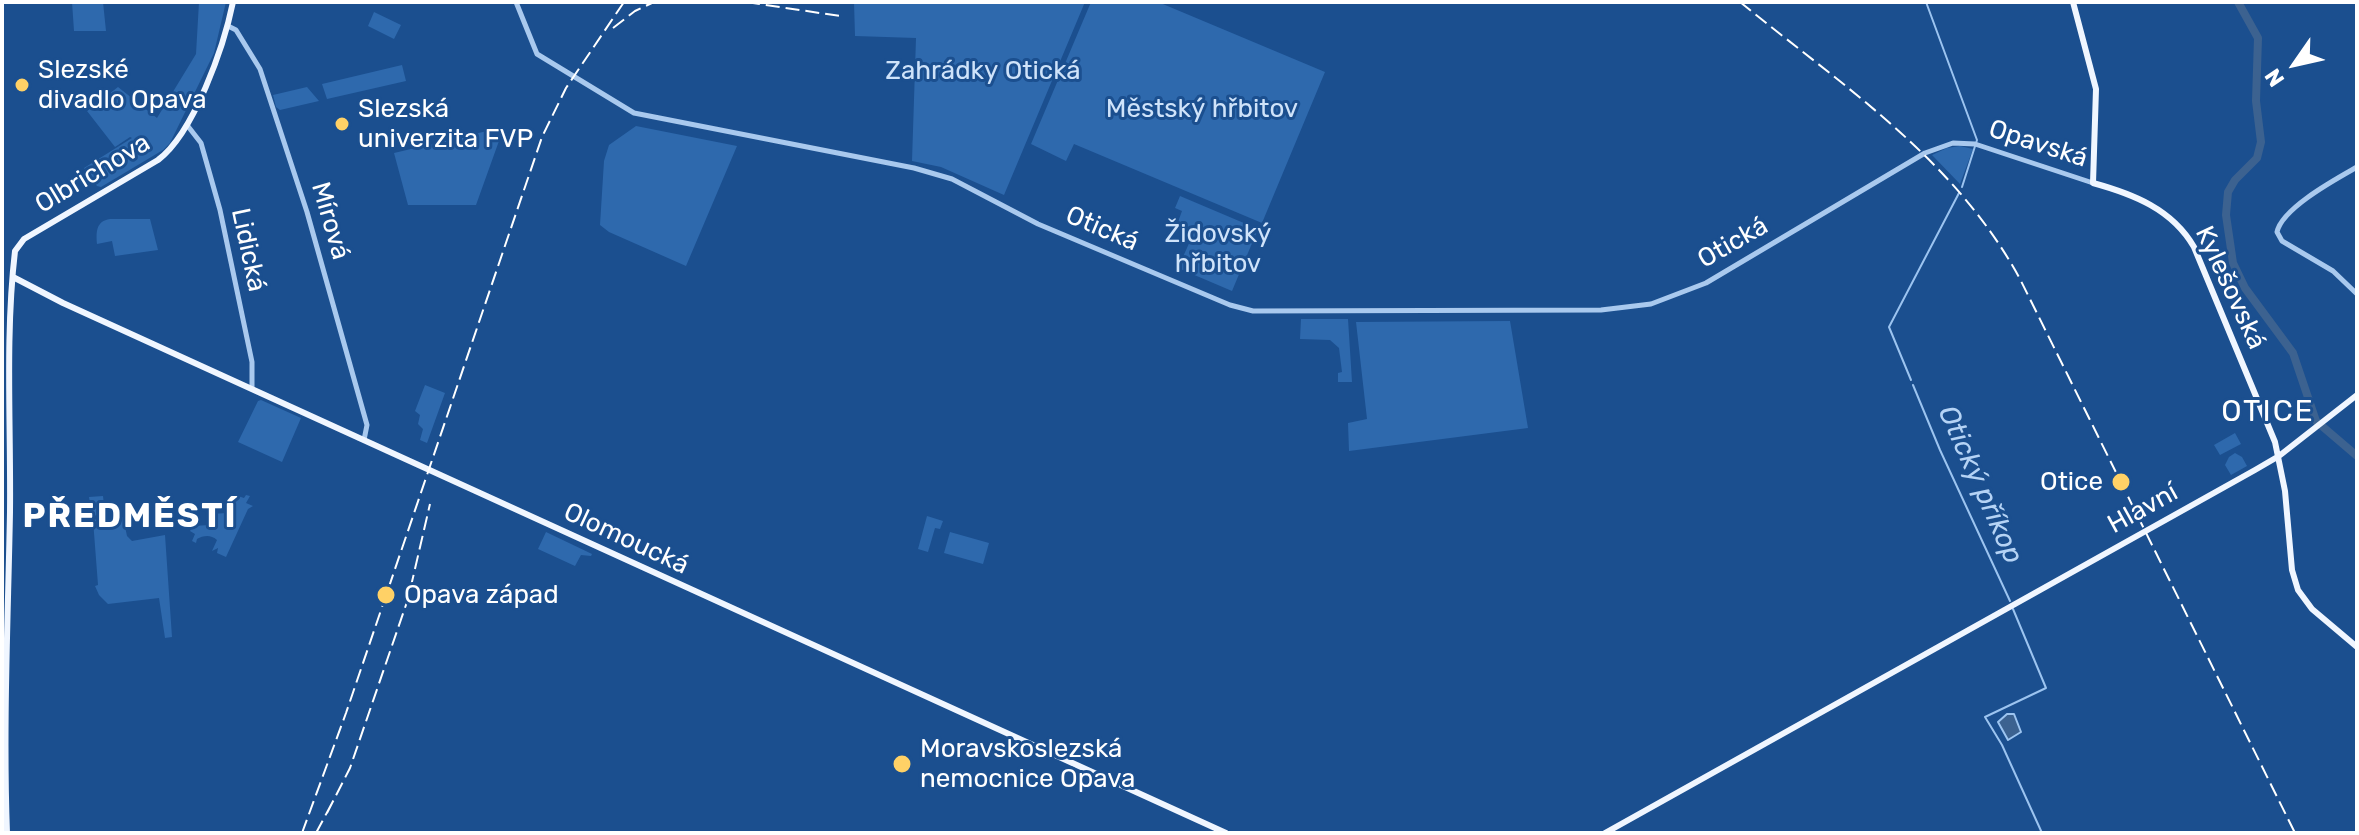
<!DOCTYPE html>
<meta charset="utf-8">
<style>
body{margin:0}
#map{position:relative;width:2359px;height:835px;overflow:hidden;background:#1b4f8f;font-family:Rubik,sans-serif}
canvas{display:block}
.frame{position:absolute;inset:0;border:4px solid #fff;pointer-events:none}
.north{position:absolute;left:2255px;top:24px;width:80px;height:80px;-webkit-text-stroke:6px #1b4f8f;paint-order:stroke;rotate:236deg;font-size:22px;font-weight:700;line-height:32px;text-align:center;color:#fff}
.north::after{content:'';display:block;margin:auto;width:28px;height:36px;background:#fff;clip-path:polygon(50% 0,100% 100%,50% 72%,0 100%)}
</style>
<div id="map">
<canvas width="2359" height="835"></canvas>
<div class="frame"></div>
<div class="north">N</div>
</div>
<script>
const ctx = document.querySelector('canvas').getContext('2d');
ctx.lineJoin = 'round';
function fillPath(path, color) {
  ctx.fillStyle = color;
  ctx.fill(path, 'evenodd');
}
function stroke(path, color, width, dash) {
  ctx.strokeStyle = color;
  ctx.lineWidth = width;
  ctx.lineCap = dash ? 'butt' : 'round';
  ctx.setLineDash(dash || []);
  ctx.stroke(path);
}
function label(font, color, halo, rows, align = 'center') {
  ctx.font = font + ' Rubik,sans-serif';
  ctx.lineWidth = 6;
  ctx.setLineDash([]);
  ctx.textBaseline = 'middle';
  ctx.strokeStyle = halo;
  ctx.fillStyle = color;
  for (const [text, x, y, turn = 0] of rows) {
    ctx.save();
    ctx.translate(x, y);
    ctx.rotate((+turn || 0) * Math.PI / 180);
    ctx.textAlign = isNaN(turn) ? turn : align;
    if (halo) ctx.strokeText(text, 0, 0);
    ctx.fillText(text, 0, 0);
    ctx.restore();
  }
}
fillPath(new Path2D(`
 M72,2H103L106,31H74Z
 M199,2H226L214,53L170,143L163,150L101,187L97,186L84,168L132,138L130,137L115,147L87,111L118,87L157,118L196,54Z
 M854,2H1085L1004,195L941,167L912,161L916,38L855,36Z
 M1091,2H1158L1325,72L1262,223L1074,144L1066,161L1031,144Z
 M374,12L401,25L394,39L368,26Z
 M402,65L406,81L327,99L322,84Z
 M307,87L319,101L280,110L276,107L273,95Z
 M636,126L737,146L686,266L609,232L600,225L604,161L609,145Z
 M504,127L476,205H408L394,153Z
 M1960,146L1973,149L1960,184L1932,155L1947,148Z
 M1180,196L1258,229L1232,291L1178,268L1195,230L1178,222L1182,211L1175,208Z
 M110,219H150L158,250L115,256L112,241L97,244C96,232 96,221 110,219Z
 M1301,319H1348L1352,382H1338V373L1342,372L1339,348L1330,340L1300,339Z
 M1510,321L1528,428L1349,451L1348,423L1367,419L1356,322Z
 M425,385L445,393L427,443L420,440L423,429L418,424L420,415L415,411Z
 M261,400L301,418L282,462L238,442L258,401Z
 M2235,433L2241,444L2220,455L2214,445Z
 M2235,453L2242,457L2247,466L2231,475L2225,465L2229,457Z
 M246,495L250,496L246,503L253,506L248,509L226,557L217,553L218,548L212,551L217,540C210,534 203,536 197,539L196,543L192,541L195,534L190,531L193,526L210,525L211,514L227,513L238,496L244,498Z
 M103,496L105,514L92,516L89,497Z
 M927,516L943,521L940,529L935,528L928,552L918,549Z
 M123,517L127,536L132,541L165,535L172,637L165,638L159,598L108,604L99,595L95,586L98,585L93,520L106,518L107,525H113L112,518Z
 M546,532L592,554L591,556L581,555L575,566L538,549Z
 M950,532L989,543L983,564L944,553Z`), '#2e69ad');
const water = new Path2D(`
 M2007,714H2014L2021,732L2008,740L1998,722Z`);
fillPath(water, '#3c6290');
stroke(water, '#9cc4f0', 2);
stroke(new Path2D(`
 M1926,2L1977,140L1962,187
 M1911,380L1889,327L1959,193
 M1913,385L1940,450L2010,601
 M2013,609L2046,688L1985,717L2002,745L2042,833`), '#9cc4f0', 2);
stroke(new Path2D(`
 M2238,2L2258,38L2256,101L2261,142L2257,158L2235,180L2228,192L2226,215L2233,263L2245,288L2293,353L2316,421L2357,456`), '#3c6290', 8);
stroke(new Path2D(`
 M516,2L537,54L634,113L914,168L952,179L1038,224L1230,305L1253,311L1601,310L1651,304L1706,283L1925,153L1953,143L1975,144L2093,183
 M228,26L236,30L260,69L307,212L367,425L364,440
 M187,125L201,143L220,210L252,362V389
 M2357,167C2336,179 2282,208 2277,232L2282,241L2333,271L2357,294`), '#a9c9ee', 5);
stroke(new Path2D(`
 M2073,2L2096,89L2093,183C2133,194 2172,209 2194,247L2275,442L2285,491L2292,570L2298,590L2312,609L2357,647
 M13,277L63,303L1226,833
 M7,833C3,726 8,619 10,512C11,425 5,337 15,251L24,239L158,160C194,133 224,46 233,2
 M1605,833L2255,470L2279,456L2357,395`), '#f0f6ff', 6);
stroke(new Path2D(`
 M746,2L840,16
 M1740,2C1843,86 1955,159 2020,279L2295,833
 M613,28L635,11L654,2
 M327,813L350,768L408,599L430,504
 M302,833L346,713L542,137L566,88L624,2
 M316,833L331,805`), '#fff', 2, [14, 6]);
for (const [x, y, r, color] of [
 [22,85,8,"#ffd166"],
 [342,124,8,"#ffd166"],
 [2121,482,10,"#ffd166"],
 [386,595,10,"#ffd166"],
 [902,764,10,"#ffd166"]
]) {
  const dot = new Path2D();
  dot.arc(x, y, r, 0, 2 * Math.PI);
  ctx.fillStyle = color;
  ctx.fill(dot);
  stroke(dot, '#1b4f8f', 3);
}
label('26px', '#fff', '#1b4f8f', [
 ["Slezské",38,70],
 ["divadlo Opava",38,100],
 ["Slezská",358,109],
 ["univerzita FVP",358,139],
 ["Otice",2103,482,"right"],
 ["Opava západ",404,595],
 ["Moravskoslezská",920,749],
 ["nemocnice Opava",920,779]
], 'left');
label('26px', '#cfe3fa', '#1b4f8f', [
 ["Zahrádky Otická",983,71],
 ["Městský hřbitov",1202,109],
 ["Židovský",1218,234],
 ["hřbitov",1218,264]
]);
label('26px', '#fff', '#1b4f8f', [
 ["Opavská",2038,144,18],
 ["Olbrichova",93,174,-31],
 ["Mírová",330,221,74],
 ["Otická",1102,229,23],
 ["Otická",1733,243,-30],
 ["Lidická",248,250,78],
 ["Kylešovská",2230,288,65],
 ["Hlavní",2143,509,-29],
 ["Olomoucká",626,539,25]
]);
label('italic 28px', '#b5d3f5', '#1b4f8f', [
 ["Otický příkop",1980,485,66]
]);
ctx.letterSpacing = '2px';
label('30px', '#fff', '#1b4f8f', [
 ["OTICE",2268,412]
]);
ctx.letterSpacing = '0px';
ctx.letterSpacing = '2px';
label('bold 34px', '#fff', '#1b4f8f', [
 ["PŘEDMĚSTÍ",130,517]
]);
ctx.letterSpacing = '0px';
</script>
